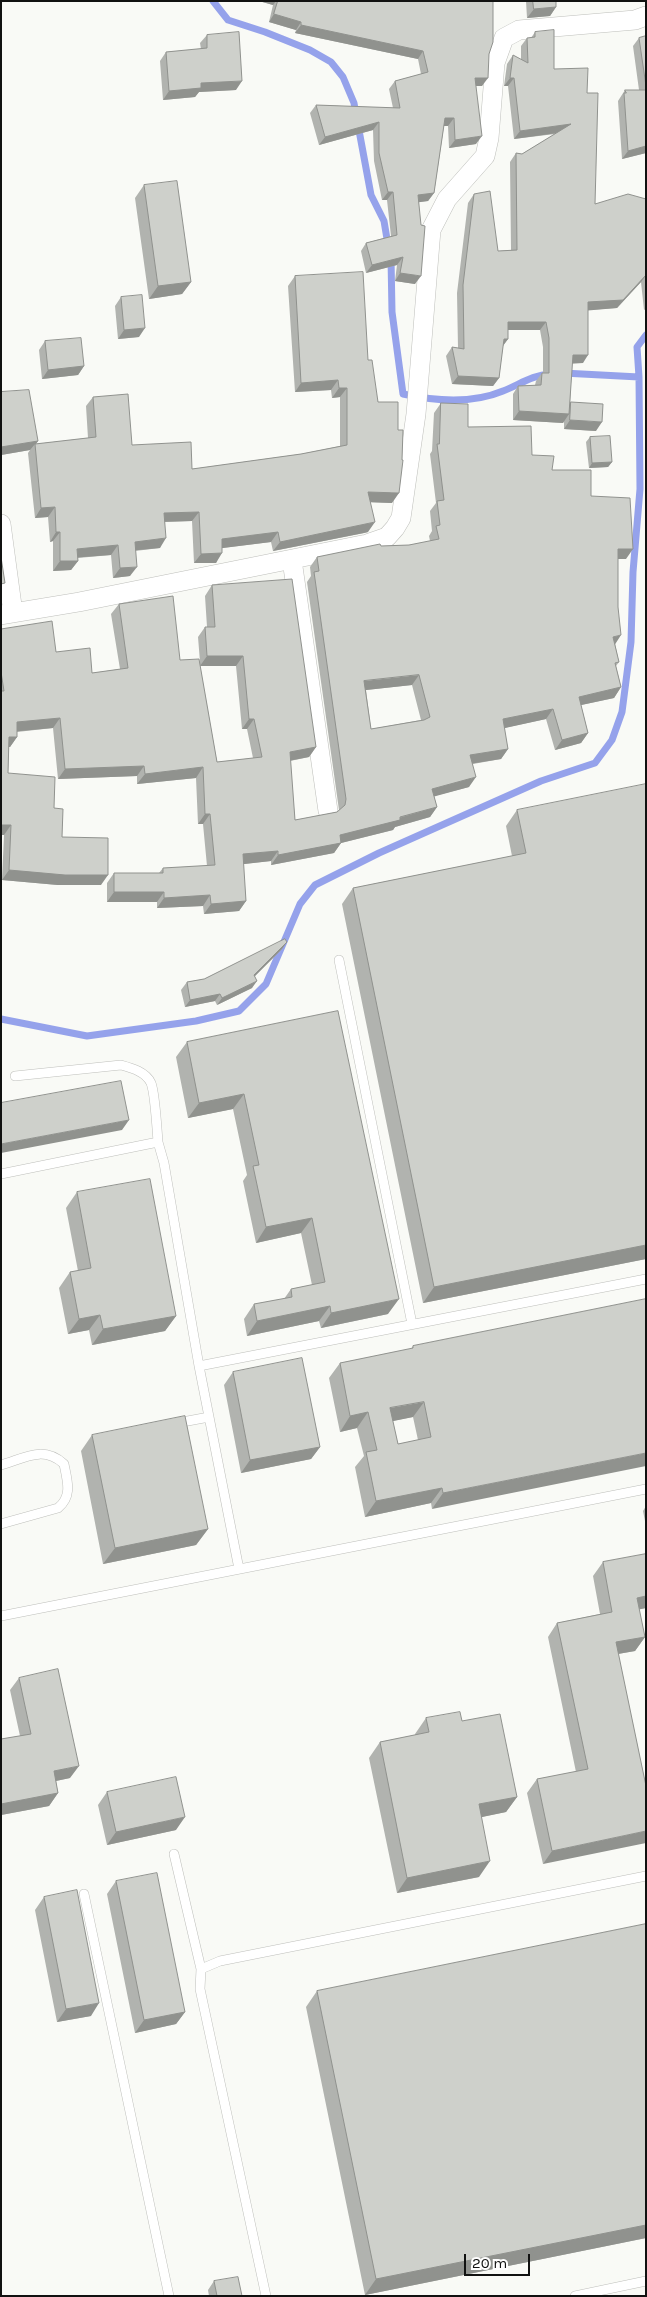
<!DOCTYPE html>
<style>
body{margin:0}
#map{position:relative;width:647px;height:2297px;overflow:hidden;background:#f9faf6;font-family:Karla,sans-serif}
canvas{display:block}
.frame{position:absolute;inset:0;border:2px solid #111211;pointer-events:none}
.scale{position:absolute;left:464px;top:2254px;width:66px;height:22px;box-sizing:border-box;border:2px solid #111211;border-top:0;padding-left:6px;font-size:15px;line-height:18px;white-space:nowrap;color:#111211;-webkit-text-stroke:4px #fff;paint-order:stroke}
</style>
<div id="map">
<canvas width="647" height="2297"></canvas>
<div class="frame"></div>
<div class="scale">20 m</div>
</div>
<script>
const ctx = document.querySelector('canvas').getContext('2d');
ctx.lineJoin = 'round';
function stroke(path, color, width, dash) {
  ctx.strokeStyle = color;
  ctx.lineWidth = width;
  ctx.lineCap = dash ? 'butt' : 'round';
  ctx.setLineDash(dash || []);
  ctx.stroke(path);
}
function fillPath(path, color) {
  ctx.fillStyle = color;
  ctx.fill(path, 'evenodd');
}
stroke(new Path2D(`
 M213,1L228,20L265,32L310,50L331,62L343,77L354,103L356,115
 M358,125L371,195L384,221L388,245
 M391,258L392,312L403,394C435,401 472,404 503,391C519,385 532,375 550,374
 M639,377L637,347L646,335
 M1,1019L87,1036L196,1021L239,1011L266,984L300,904L315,885L379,853L541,781L595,763L612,740L622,712L631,642L633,572L640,489L639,377L563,373`), '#95a2eb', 7);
const service = new Path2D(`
 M339,960L412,1324
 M15,1076L121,1065C132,1068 146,1072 151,1083C155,1093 157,1129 158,1142
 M1,1174L158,1142L164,1163L199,1366L239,1569
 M199,1366L646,1279
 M177,1423L209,1417
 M1,1465C25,1458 43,1445 64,1464C67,1480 73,1496 58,1508L1,1524
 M1,1616L646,1489
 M174,1854L201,1969
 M84,1894L169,2296
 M266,2296L200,1989L201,1969L220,1961L646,1876
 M575,2296L646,2281`);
const minor = new Path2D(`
 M1,524L13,613
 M292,560L328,811
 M1,615L79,602L367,544L387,537L395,528L401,518L416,414L431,230L447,199L485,156L489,138L495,63L504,38L519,30L635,20L646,16`);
stroke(service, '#bebfbb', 10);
stroke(minor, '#bebfbb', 20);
stroke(service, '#fff', 9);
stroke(minor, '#fff', 19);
fillPath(new Path2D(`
 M259,1H493L489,54L482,86H476V144L449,148L448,126H444L434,193L428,201L419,202L415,284L395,281L397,265L366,273L361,251L366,243L391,236L387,200H382L374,161L373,130L319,145L310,113L316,105L393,108L389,89L395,81L421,74L418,59L295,33L296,30L269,22L273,5Z
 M526,1H556V7L550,16L527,18Z
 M535,32L554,69L587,93L595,204L646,199V309L644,310L641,282L617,308L588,310L583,363H572L570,404L571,402L596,431L564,429V421L563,423L513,420V394L518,386L535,385L536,381L542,373H543V347L540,330H508V339L503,346L499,378L493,386L452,384L446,356L452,347L458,348L457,293L468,203L474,194L498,251L511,250L510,162L516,153L522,154L555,134L514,139L508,86H504L507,64L513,55L521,60V46L527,38H531Z
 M207,35L236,90L199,92L195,97L163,100L160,61L166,52L201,49L200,43Z
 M646,36V153L622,159L618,101L625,90H639L633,46L639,38Z
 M144,185L191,282L182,294L149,299L135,198Z
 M295,276L368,360L378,402L392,503L371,502L368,532L364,533L273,551L271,542L222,548L216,563H194L192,521L165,522L160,548L135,551L130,576L113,578L111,555L78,558V561L71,570L53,571V541L50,542L48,517L35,518L28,453L30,450L1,455V392L38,441L36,444L88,438L86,406L93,397L132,445L192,469L301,454L340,446V397L332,398L331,390L295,392L288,286Z
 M121,297L139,337L118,339L115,306Z
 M45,341L84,366L78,375L42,379L39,350Z
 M441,403L468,427L532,455L552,470L591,496L626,559H618L615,644L619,662L616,666L621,687L614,698L581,705L588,733L581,743L555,750L546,719L504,728L508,749L501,759L473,764L469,787L434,796L437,807L430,817L395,827L393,830L341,843L334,853L271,865V861L243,864L246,901L239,911L204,914L203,906L157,908V902H107V883L114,873H159L163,868L207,866L203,824H198L196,778L137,784V776L58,779L53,728L17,732V737L10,747H9L8,773L54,808L62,837L101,885H58L2,880L4,835H1V629L56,652L92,673L120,669L111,614L119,604L180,660L200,662L198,637L205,627H207L205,596L212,585L316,747L309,757L290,761L295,820L337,812L339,810L307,582L311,576L310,567L317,557L381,546L409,545L430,541L429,536L432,531L430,511L436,503L430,454L432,451L434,413ZM200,666H236L242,729H247L253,758L217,762ZM412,685L421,720L371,729L366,690Z
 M590,437L612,462L608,467L589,468L586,442Z
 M517,810L646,1259L423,1303L342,904L353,888L512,856L506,826Z
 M282,949L255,976L252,988L217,1005L215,1001L185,1007L181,990L187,982L204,979Z
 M338,1011L388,1314L321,1328L319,1321L247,1336L244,1319L254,1304L284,1299L291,1289L312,1285L301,1233L256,1243L243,1181L247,1175L233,1109L188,1118L176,1057L187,1042Z
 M77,1192L176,1316L165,1331L92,1345L89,1330L68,1334L59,1288L70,1272L78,1271L66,1208Z
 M646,1299L432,1509L431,1503L365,1517L355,1467L364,1456L357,1428L340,1432L329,1378L340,1363L411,1349L413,1346ZM413,1417L418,1440L398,1444L392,1421Z
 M233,1372L320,1447L311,1459L241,1473L224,1385Z
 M92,1435L208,1529L196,1545L103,1564L81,1451Z
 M646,1506V1526L643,1511Z
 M646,1554V1608L639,1609L645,1637L635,1651L618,1654L646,1786L543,1864L527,1793L537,1779L576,1772L548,1637L557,1623L600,1614L593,1576L603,1562Z
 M19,1678L70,1778L56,1781L58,1793L49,1806L1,1815V1739L20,1736L10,1690Z
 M426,1718L462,1721L517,1797L506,1812L481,1817L479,1877L397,1893L369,1758L380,1742L415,1735V1734Z
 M107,1792L176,1830L107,1845L98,1805Z
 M116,1881L185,2012L176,2024L135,2033L107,1894Z
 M44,1897L91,2016L57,2022L35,1910Z
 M646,1924V2238L365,2295L306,2007L317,1991Z
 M214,2281L242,2296H209L208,2290Z`), '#b1b3af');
fillPath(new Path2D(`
 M259,1H276L273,5Z
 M556,7L550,16L527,18L534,9Z
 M274,14L301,22L296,30L269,22Z
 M301,25L423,51L418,59L295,33Z
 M475,78H488L482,86H469Z
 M510,78H514L508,86H504Z
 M242,81L236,90L199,92L195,97L163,100L169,91L201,83Z
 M445,118H454L448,126H439Z
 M379,122L373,130L319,145L325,137Z
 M571,124L565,132L514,139L520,131Z
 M482,136L476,144L449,148L455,140Z
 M646,146V153L622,159L628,151Z
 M388,192H393L387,200H382Z
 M434,193L428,201L413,203L418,195Z
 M403,257L397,265L366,273L372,265Z
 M400,273L421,276L415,284L395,281Z
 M646,275L641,282L617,308L582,311L588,302Z
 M191,282L182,294L149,299L158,286Z
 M508,322H546L540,330H503Z
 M145,328L139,337L118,339L124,330Z
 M504,339H508L502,347Z
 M573,355H588L583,363L567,364Z
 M84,366L78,375L42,379L48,370Z
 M458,376L499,378L493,386L452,384Z
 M338,380L331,390L295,392L301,383Z
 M339,388H347L340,397L332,398Z
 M519,411L569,414L563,423L513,420Z
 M570,420L602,422L596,431L564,429Z
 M38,441L35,445V444L30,450L1,455V447Z
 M612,462L608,467L589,468L592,463Z
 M368,492L399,493L392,503L362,502Z
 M55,507L48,517L35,518L41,508Z
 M199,512L192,521L157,522L164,513Z
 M375,522L368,532L364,533L273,551L280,542Z
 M56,532H60L53,541L50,542Z
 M278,532L271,542L215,549L222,539Z
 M166,538L160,548L128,551L135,542Z
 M118,545L111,555L70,558L77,549Z
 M618,549H633L626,559H611Z
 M222,553L216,563H194L201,554Z
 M60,561H78L71,570L53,571Z
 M137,567L130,576L113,578L120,568Z
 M621,635L614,646L613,637Z
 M207,656H243L236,666H200Z
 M419,675L412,685L357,691L364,681Z
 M621,687L614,698L572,707L579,697Z
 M553,709L546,719L496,730L503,719Z
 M60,718L53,728L10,732L17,722Z
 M249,719H254L247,729H242Z
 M588,733L581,743L555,750L562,740Z
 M9,737H17L10,747H2Z
 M316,747L309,757L283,762L290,752Z
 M508,749L501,759L463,765L470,755Z
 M144,766L137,776L58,779L65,769Z
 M203,767L196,778L137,784L145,774Z
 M476,777L469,787L425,799L432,789Z
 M437,807L430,817L395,827L393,830L341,843L334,853L271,865L278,855L340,835Z
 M205,814H210L203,824H198Z
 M1,825H11L4,835H1Z
 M278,851L271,861L236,865L243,854Z
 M9,870L108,875L101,885H58L2,880Z
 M114,892H164L157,902H107Z
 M210,895L203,906L157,908L164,898Z
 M246,901L239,911L204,914L211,904Z
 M287,942L282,949L249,982L254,975Z
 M257,981L252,988L217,1005L222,998Z
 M220,994L215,1001L185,1007L190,1000Z
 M244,1094L233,1109L188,1118L199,1103Z
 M129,1120L122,1130L1,1153V1144Z
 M312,1218L301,1233L256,1243L266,1227Z
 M646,1245V1259L423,1303L434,1287Z
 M399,1299L388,1314L321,1328L331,1313Z
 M330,1306L319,1321L247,1336L257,1321Z
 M100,1315L89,1330L68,1334L79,1319Z
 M176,1316L165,1331L92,1345L103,1329Z
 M424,1402L413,1417L379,1424L390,1408Z
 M368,1412L357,1428L340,1432L350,1416Z
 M320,1447L311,1459L241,1473L250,1460Z
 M646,1453V1466L432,1509L443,1493Z
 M442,1488L431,1503L365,1517L376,1501Z
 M208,1529L196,1545L103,1564L115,1548Z
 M646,1596V1608L627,1612L637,1598Z
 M645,1637L635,1651L606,1656L616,1642Z
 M79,1766L70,1778L46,1783L54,1771Z
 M58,1793L49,1806L1,1815V1804Z
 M517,1797L506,1812L468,1820L479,1804Z
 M185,1817L176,1830L107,1845L116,1832Z
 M646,1831V1843L543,1864L552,1851Z
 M490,1861L479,1877L397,1893L407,1878Z
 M99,2003L91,2016L57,2022L66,2009Z
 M185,2012L176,2024L135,2033L144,2020Z
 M646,2225V2238L365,2295L376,2279Z`), '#90928e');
const building = new Path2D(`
 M278,1H493V42L489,54L488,78H475L482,136L455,140L454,118H445L434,193L418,195L421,225L425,226L421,276L400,273L403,257L372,265L366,243L397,235L393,192H388L379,153V122L325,137L316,105L400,108L395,81L428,72L423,51L301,25V22L274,14Z
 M533,1H556V7L534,9Z
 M554,30V69L588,68L587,93H598L595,204L628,194L646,199V275L623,300L588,302V355H573L569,414L519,411L518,386L541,385L542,373H549V338L546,322H508V339H504L499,378L458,376L452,347L464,349L463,285L474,194L490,191L498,251L517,250L516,153L522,154L571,124L520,131L514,78H510L513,55L528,63L527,38L535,37V32Z
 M239,32L242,81L201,83V88L169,91L166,52L207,48V35Z
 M646,36V86L639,38Z
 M625,90H646V146L628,151L624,93H626Z
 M177,181L191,282L158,286L144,185Z
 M363,272L368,360H372L378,402H398V430H403L402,460H403L399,493L368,492L375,522L280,542L278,532L222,539V553L201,554L199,512L164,513L166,538L135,542L137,567L120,568L118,545L77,549L78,561H60V532H56L55,507L41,508L35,444L96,437L93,397L128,394L132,445L191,442L192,469L301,454L347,445V388H339L338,380L301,383L295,276Z
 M142,295L145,328L124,330L121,297Z
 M81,338L84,366L48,370L45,341Z
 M29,390L38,441L1,447V392Z
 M571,402L603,404L602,422L570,420Z
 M441,403L468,404V427L531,426L532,455L554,456L552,470H591V496L630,498L633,549H618V607L621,635L613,637L619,662L615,663L621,687L579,697L588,733L562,740L553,709L503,719L508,749L470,755L476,777L432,789L437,807L400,817V820L340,835L341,843L278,855V851L243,854L246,901L211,904L210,895L164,898V892H114V873H163V868L215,865L210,814H205L203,767L145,774L144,766L65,769L60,718L17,722V737H9L8,773L55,777L54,808L63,809L62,837L108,838V875H65L9,870L11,825H1V691H4L1,672V629L52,621L56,652L90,648L92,673L128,668L119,604L173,596L180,660L199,659L217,762L262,757L254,719H249L243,656H207L205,627H215L212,585L292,579L316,747L290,752L295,820L337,812L345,805L346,799L314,572L319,571L317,557L380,544L381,546L409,545L439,539L436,526L440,525L437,501L444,500L437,444H439ZM419,675L430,717L424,720L371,729L364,681Z
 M610,436L612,462L592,463L590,437Z
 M1,557L5,583L1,584Z
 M646,784V1245L434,1287L353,888L526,853L517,810Z
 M285,939L287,942L254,975L257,981L222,998L220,994L190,1000L187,982L204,979Z
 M338,1011L399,1299L331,1313L330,1306L257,1321L254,1304L292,1297L291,1289L325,1282L312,1218L266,1227L253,1166L259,1165L244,1094L199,1103L187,1042Z
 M121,1081L129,1120L1,1144V1103Z
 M150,1179L176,1316L103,1329L100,1315L79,1319L70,1272L91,1268L77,1192Z
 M646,1299V1453L443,1493L442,1488L376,1501L366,1452L377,1450L368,1412L350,1416L340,1363L413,1348V1346ZM424,1402L431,1437L398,1444L390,1408Z
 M302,1358L320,1447L250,1460L233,1372Z
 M185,1416L208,1529L115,1548L92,1435Z
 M646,1554V1596L637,1598L645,1637L616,1642L646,1786V1831L552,1851L537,1779L588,1769L557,1623L612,1612L603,1562Z
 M58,1669L79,1766L54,1771L58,1793L1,1804V1739L31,1734L19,1678Z
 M460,1712L462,1721L500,1714L517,1797L479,1804L490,1861L407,1878L380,1742L429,1732L426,1718Z
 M176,1777L185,1817L116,1832L107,1792Z
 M157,1873L185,2012L144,2020L116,1881Z
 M77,1890L99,2003L66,2009L44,1897Z
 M646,1924V2225L376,2279L317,1991Z
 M238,2277L242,2296H217L214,2281Z`);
fillPath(building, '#ced0cb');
stroke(building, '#90928e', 1);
</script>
